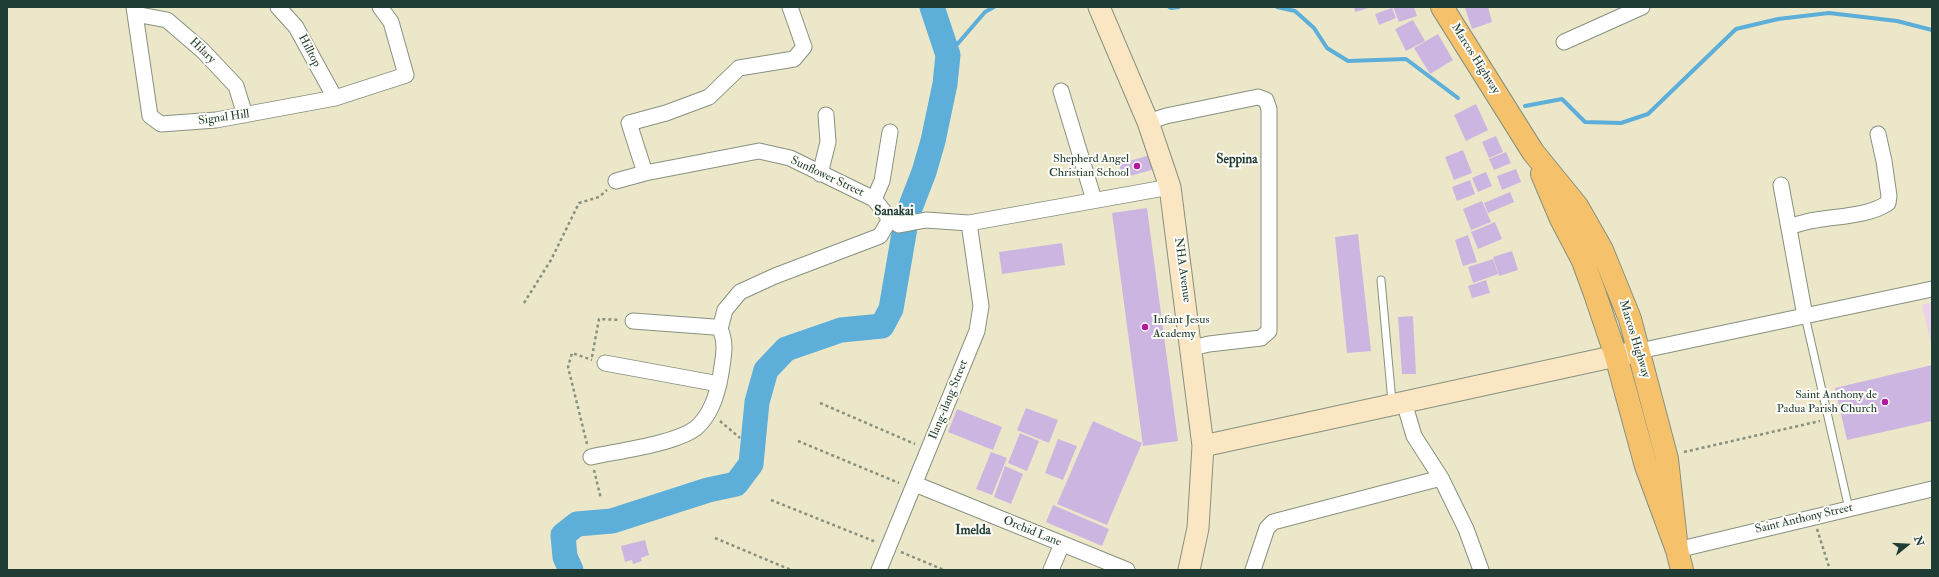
<!DOCTYPE html>
<style>
body{margin:0}
#map{position:relative;width:1939px;height:577px;overflow:hidden;background:#ede7ca;font-family:"IM FELL Double Pica",serif}
canvas{display:block}
.frame{position:absolute;inset:0;border:8px solid #1f3d34;pointer-events:none}
.north{position:absolute;left:1887px;top:525px;width:40px;height:40px;-webkit-text-stroke:3px #fdfcf7;paint-order:stroke;rotate:72deg;font-size:11px;font-weight:700;line-height:16px;text-align:center;color:#1f3d34}
.north::after{content:'';display:block;margin:auto;width:14px;height:18px;background:#1f3d34;clip-path:polygon(50% 0,100% 100%,50% 72%,0 100%)}
</style>
<div id="map">
<canvas width="1939" height="577"></canvas>
<div class="frame"></div>
<div class="north">N</div>
</div>
<script>
const ctx = document.querySelector('canvas').getContext('2d');
ctx.lineJoin = 'round';
function fillPath(path, color) {
  ctx.fillStyle = color;
  ctx.fill(path, 'evenodd');
}
function stroke(path, color, width, dash) {
  ctx.strokeStyle = color;
  ctx.lineWidth = width;
  ctx.lineCap = dash ? 'butt' : 'round';
  ctx.setLineDash(dash || []);
  ctx.stroke(path);
}
function label(font, color, halo, rows, align = 'center') {
  ctx.font = font + ' "IM FELL Double Pica",serif';
  ctx.lineWidth = 4;
  ctx.setLineDash([]);
  ctx.textBaseline = 'middle';
  ctx.strokeStyle = halo;
  ctx.fillStyle = color;
  for (const [text, x, y, turn = 0] of rows) {
    ctx.save();
    ctx.translate(x, y);
    ctx.rotate((+turn || 0) * Math.PI / 180);
    ctx.textAlign = isNaN(turn) ? turn : align;
    if (halo) ctx.strokeText(text, 0, 0);
    ctx.fillText(text, 0, 0);
    ctx.restore();
  }
}
fillPath(new Path2D(`
 M1932,302V348L1922,305Z`), '#edd1e9');
stroke(new Path2D(`
 M1169,7L1171,8L1179,7
 M1277,7L1295,11L1314,28L1327,48L1348,61L1406,59L1458,98
 M948,55L985,12L994,7
 M1525,106L1562,99L1585,122L1621,123L1648,114L1736,29L1778,19L1829,13L1897,21L1932,30`), '#5daed8', 4);
stroke(new Path2D(`
 M571,570L565,557L563,535L577,524L612,521L708,490L736,484L751,464L757,402L766,370L786,349L841,330L882,326L891,309L907,216L924,172L933,141L945,84L948,55L932,7`), '#5daed8', 25);
fillPath(new Path2D(`
 M1354,7H1372L1355,12Z
 M1393,7H1414L1417,16L1399,22Z
 M1488,7L1492,22L1472,29L1465,8Z
 M1392,8L1396,18L1379,25L1375,14Z
 M1413,20L1425,41L1406,51L1395,29Z
 M1438,34L1453,60L1430,74L1414,48Z
 M1476,104L1488,130L1466,141L1454,115Z
 M1496,136L1503,152L1489,158L1482,142Z
 M1463,150L1472,173L1454,180L1445,157Z
 M1506,152L1511,163L1494,170L1489,159Z
 M1150,155L1155,169L1123,178L1119,164Z
 M1516,169L1521,182L1502,190L1497,176Z
 M1486,172L1492,186L1478,192L1472,178Z
 M1470,180L1475,194L1457,201L1452,187Z
 M1510,192L1514,202L1488,213L1484,203Z
 M1482,201L1491,222L1471,230L1463,209Z
 M1147,208L1178,441L1143,446L1112,213Z
 M1495,222L1502,239L1478,249L1471,232Z
 M1358,234L1371,351L1347,353L1335,237Z
 M1468,235L1477,262L1463,266L1455,240Z
 M1062,243L1065,265L1002,274L999,252Z
 M1512,251L1518,270L1499,276L1493,257Z
 M1493,259L1498,274L1473,283L1468,267Z
 M1486,280L1490,293L1472,298L1468,286Z
 M1413,316L1416,374H1402L1398,317Z
 M1932,365V421L1847,440L1835,388Z
 M1026,408L1058,420L1049,443L1017,430Z
 M957,409L1002,427L993,450L948,432Z
 M1093,421L1142,443L1107,525L1057,504Z
 M1020,433L1039,441L1027,471L1008,463Z
 M1058,439L1077,446L1063,480L1045,473Z
 M991,452L1007,458L992,495L976,489Z
 M1005,466L1023,474L1011,504L994,497Z
 M1053,505L1109,529L1102,546L1046,522Z
 M645,540L649,555L641,558L642,561L633,564L632,560L625,562L621,546Z`), '#ccb6e1');
const lane = new Path2D(`
 M1381,280L1392,402
 M1805,316L1849,509`);
const street = new Path2D(`
 M134,7L150,116L161,124L216,120L335,98L406,75L391,22L380,7
 M278,7L296,27L335,98
 M135,14L167,20L203,51L236,86L245,115
 M1564,42L1642,7
 M1061,91L1094,200
 M1148,122L1166,116L1258,97L1266,100L1269,109V331L1261,338L1209,344L1192,348
 M645,173L629,123L666,113L709,97L739,68L794,59L804,47L790,7
 M820,174L828,142L826,115
 M616,181L645,173L759,151L790,158L874,199L890,219L899,225L926,220L969,223L1170,187
 M1781,185L1805,316
 M874,199L882,181L890,132
 M1789,227C1798,224 1807,221 1816,220C1838,216 1869,216 1888,203L1889,196L1884,161L1878,134
 M720,329L725,310L740,292L775,276L880,236L890,219
 M1639,351L1932,289
 M605,363L719,384
 M1404,402L1414,436L1441,478L1466,529L1481,570
 M591,457C618,451 675,444 696,428C711,415 718,392 721,373C723,358 727,344 720,329L714,327L633,321
 M915,484L1127,570
 M1677,550L1932,489
 M879,570L977,331L981,306L969,223
 M1051,570L1062,544
 M1253,570L1267,528L1273,522L1441,478`);
const secondary = new Path2D(`
 M1099,7L1148,122L1170,187L1203,446L1198,528L1189,570
 M1203,446L1639,351`);
const primary = new Path2D(`
 M1442,7L1533,152L1577,206L1602,250L1630,319L1667,459L1677,550
 M1542,174L1561,219L1583,261L1594,291L1616,356L1646,466L1677,550L1682,570`);
stroke(lane, '#86927f', 9);
stroke(street, '#86927f', 17);
stroke(secondary, '#86927f', 23);
stroke(primary, '#86927f', 24);
stroke(new Path2D(`
 M524,303L551,260L579,203L599,197L607,190
 M592,357L599,319L620,320
 M820,403L915,444
 M720,421L740,438
 M798,441L899,483
 M587,444L568,367L572,353L592,360
 M1684,452L1820,421
 M594,470L601,499
 M771,500L876,542
 M1817,529L1830,570
 M715,538L791,570
 M901,552L944,570`), '#86927f', 2.5, [3, 3]);
stroke(lane, '#fff', 7);
stroke(street, '#fff', 15);
stroke(secondary, '#fbe6c4', 21);
stroke(primary, '#f6c16b', 22);
for (const [x, y, r, color] of [
 [1137,166,4,"#b5179e"],
 [1145,327,4,"#b5179e"],
 [1885,402,4,"#b5179e"]
]) {
  const dot = new Path2D();
  dot.arc(x, y, r, 0, 2 * Math.PI);
  ctx.fillStyle = color;
  ctx.fill(dot);
  stroke(dot, '#fdfcf7', 1.5);
}
label('12px', '#1f3d34', '#fdfcf7', [
 ["Hilary",202,51,44],
 ["Hilltop",309,51,62],
 ["Marcos Highway",1475,59,58],
 ["Signal Hill",224,118,-8],
 ["Sunflower Street",827,177,25],
 ["NHA Avenue",1182,270,82],
 ["Marcos Highway",1634,339,73],
 ["Ilang-ilang Street",949,400,-68],
 ["Saint Anthony Street",1804,519,-13],
 ["Orchid Lane",1032,532,22]
]);
label('12px', '#1f3d34', '#fdfcf7', [
 ["Shepherd Angel",1129,159],
 ["Christian School",1129,173],
 ["Infant Jesus",1153,320,"left"],
 ["Academy",1153,334,"left"],
 ["Saint Anthony de",1877,395],
 ["Padua Parish Church",1877,409]
], 'right');
label('bold 13px', '#1f3d34', '#fdfcf7', [
 ["Seppina",1237,160],
 ["Sanakai",894,212],
 ["Imelda",973,531]
]);
</script>
